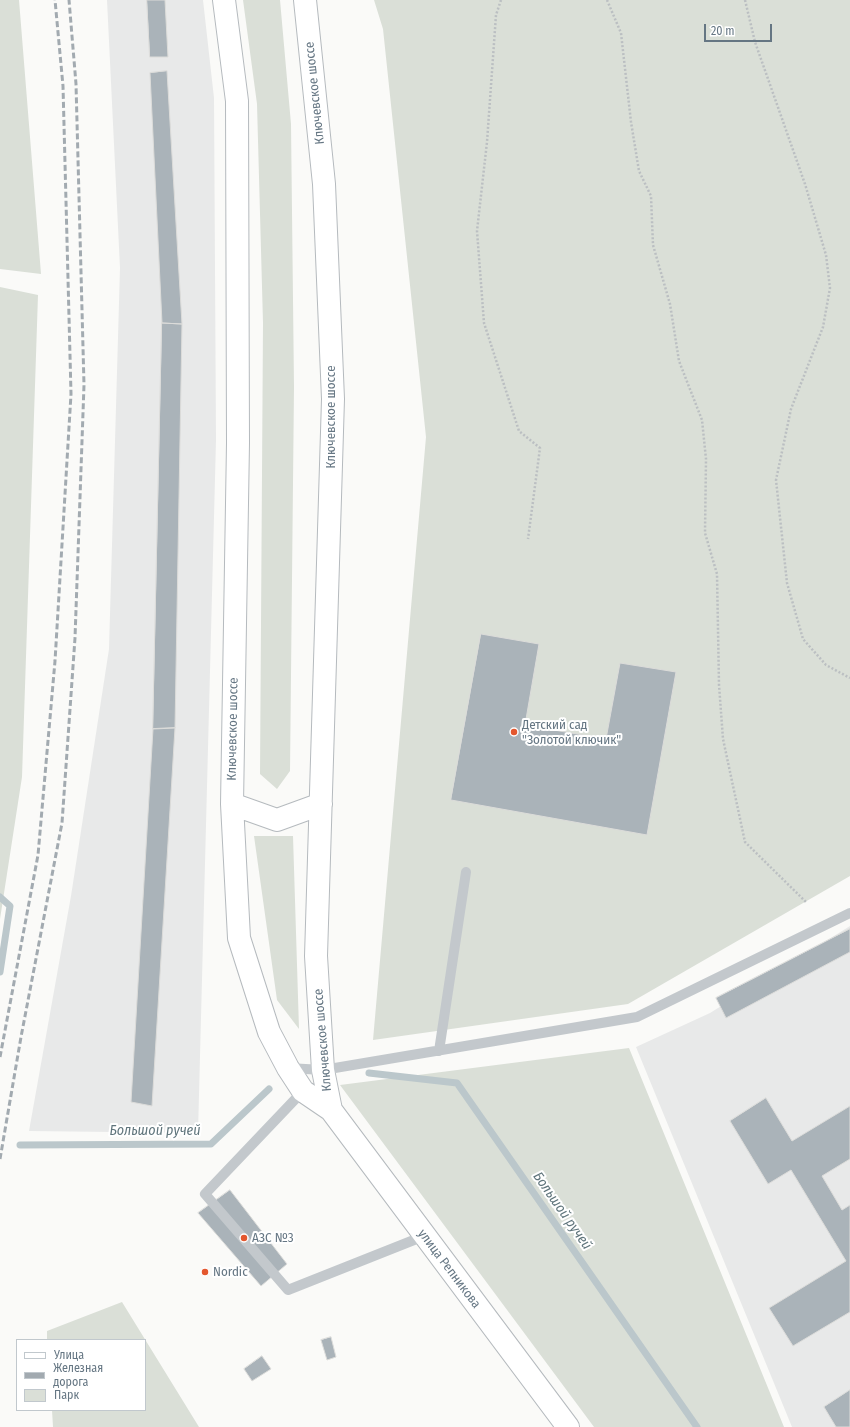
<!DOCTYPE html>
<meta charset="utf-8">
<style>
body{margin:0}
#map{position:relative;width:850px;height:1427px;overflow:hidden;background:#fafaf8;font-family:"Fira Sans Condensed",sans-serif}
canvas{display:block}
.legend{position:absolute;left:16px;top:1339px;width:130px;height:72px;box-sizing:border-box;background:#fff;border:1px solid #c1c8cd;margin:0;padding:5px 7px;list-style:none;font-size:12px;color:#657683}
.legend li{display:flex;align-items:center;gap:8px;height:20px}
.legend b{width:20px;border:1px solid #c1c8cd}
.scale{position:absolute;left:704px;top:24px;width:68px;height:18px;box-sizing:border-box;border:2px solid #657683;border-top:0;padding-left:5px;font-size:12px;line-height:14px;white-space:nowrap;color:#657683;-webkit-text-stroke:3px #fff;paint-order:stroke}
</style>
<div id="map">
<canvas width="850" height="1427"></canvas>
<ul class="legend">
<li><b style="height:5px;background:#fff"></b>Улица</li>
<li><b style="height:5px;background:#a2aab0"></b>Железная дорога</li>
<li><b style="height:11px;background:#dadfd7"></b>Парк</li>
</ul>
<div class="scale">20 m</div>
</div>
<script>
const ctx = document.querySelector('canvas').getContext('2d');
ctx.lineJoin = 'round';
function fillPath(path, color) {
  ctx.fillStyle = color;
  ctx.fill(path, 'evenodd');
}
function stroke(path, color, width, dash) {
  ctx.strokeStyle = color;
  ctx.lineWidth = width;
  ctx.lineCap = dash ? 'butt' : 'round';
  ctx.setLineDash(dash || []);
  ctx.stroke(path);
}
function label(font, color, halo, rows, align = 'center') {
  ctx.font = font + ' "Fira Sans Condensed",sans-serif';
  ctx.lineWidth = 4;
  ctx.setLineDash([]);
  ctx.textBaseline = 'middle';
  ctx.strokeStyle = halo;
  ctx.fillStyle = color;
  for (const [text, x, y, turn = 0] of rows) {
    ctx.save();
    ctx.translate(x, y);
    ctx.rotate((+turn || 0) * Math.PI / 180);
    ctx.textAlign = isNaN(turn) ? turn : align;
    if (halo) ctx.strokeText(text, 0, 0);
    ctx.fillText(text, 0, 0);
    ctx.restore();
  }
}
fillPath(new Path2D(`
 M107,0H203L214,98L216,440L198,1133L29,1131L71,896L109,649L120,268Z
 M850,926V1427H792L636,1047L710,1013Z`), '#e8e9e9');
fillPath(new Path2D(`
 M0,0H19L41,274L0,269Z
 M243,0H280L291,124L294,387L290,771L277,789L260,774L263,323L257,104Z
 M374,0H850V876L628,1004L373,1040L426,437L383,29Z
 M0,287L38,295L22,777L0,919Z
 M254,836H293L299,1029L277,1000Z
 M629,1048L784,1427H594L340,1085Z
 M122,1302L199,1427H53L52,1410H145V1340H47V1331Z`), '#dadfd7');
stroke(new Path2D(`
 M0,897L10,906L0,972
 M369,1073L457,1083L697,1427
 M20,1145L211,1144L269,1089`), '#bbc7cb', 7);
const building = new Path2D(`
 M147,0H165L168,57H150Z
 M167,71L182,324L162,323L150,73Z
 M162,323L182,324L175,728L153,729Z
 M481,634L539,644L525,725L606,739L620,663L676,672L647,835L451,800Z
 M175,728L152,1106L131,1102L153,729Z
 M850,929V952L726,1018L716,998Z
 M766,1098L792,1141L850,1106V1159L822,1176L842,1210L850,1205V1312L793,1346L769,1308L846,1261L791,1170L768,1184L730,1121Z
 M230,1190L287,1264L261,1286L198,1213Z
 M331,1337L336,1357L327,1360L321,1340Z
 M262,1356L271,1369L252,1381L244,1369Z
 M850,1390V1427H836L824,1407Z`);
fillPath(building, '#aab3b9');
stroke(building, '#dcdcda', 1);
const primary = new Path2D(`
 M224,0L237,101L238,443L232,804L239,938L269,1032L288,1068L303,1091L331,1110L568,1427
 M305,0L324,184L333,399L316,956L323,1070L331,1110
 M232,804L277,820L321,804`);
stroke(primary, '#b5babe', 24);
stroke(new Path2D(`
 M501,0L496,15L487,142L477,231L484,323L519,431L540,448L528,539
 M607,0L621,33L631,122L639,171L651,196L653,245L670,304L679,361L702,420L706,459L705,533L717,574L719,685L723,739L745,842L806,902
 M745,0L755,42L805,184L826,255L830,288L823,327L791,409L776,480L787,583L803,639L826,665L850,678`), '#bbbfc2', 2.5, [2, 2]);
stroke(new Path2D(`
 M439,1051L466,872
 M288,1068L323,1070L637,1017L850,913
 M303,1091L205,1194L288,1290L424,1236`), '#c3c8cc', 10);
stroke(primary, '#fff', 22);
stroke(new Path2D(`
 M0,1057L38,855L55,661L71,394L63,86L55,0
 M0,1159L21,1037L62,823L75,638L84,385L76,84L69,0`), '#a2aab0', 3, [6, 3]);
for (const [x, y, r, color] of [
 [514,732,4,"#e4572e"],
 [244,1238,4,"#e4572e"],
 [205,1272,4,"#e4572e"]
]) {
  const dot = new Path2D();
  dot.arc(x, y, r, 0, 2 * Math.PI);
  ctx.fillStyle = color;
  ctx.fill(dot);
  stroke(dot, '#fff', 1.5);
}
label('13px', '#657683', '#fff', [
 ["Ключевское шоссе",315,93,-96],
 ["Ключевское шоссе",331,417,-90],
 ["Ключевское шоссе",233,729,-89],
 ["Ключевское шоссе",323,1040,-95],
 ["улица Репникова",449,1269,53]
]);
label('13px', '#657683', '#fff', [
 ["Детский сад",522,725],
 ["\"Золотой ключик\"",522,740],
 ["АЗС №3",252,1238],
 ["Nordic",213,1272]
], 'left');
label('italic 14px', '#60757c', '#fff', [
 ["Большой ручей",155,1131],
 ["Большой ручей",562,1211,55]
]);
</script>
